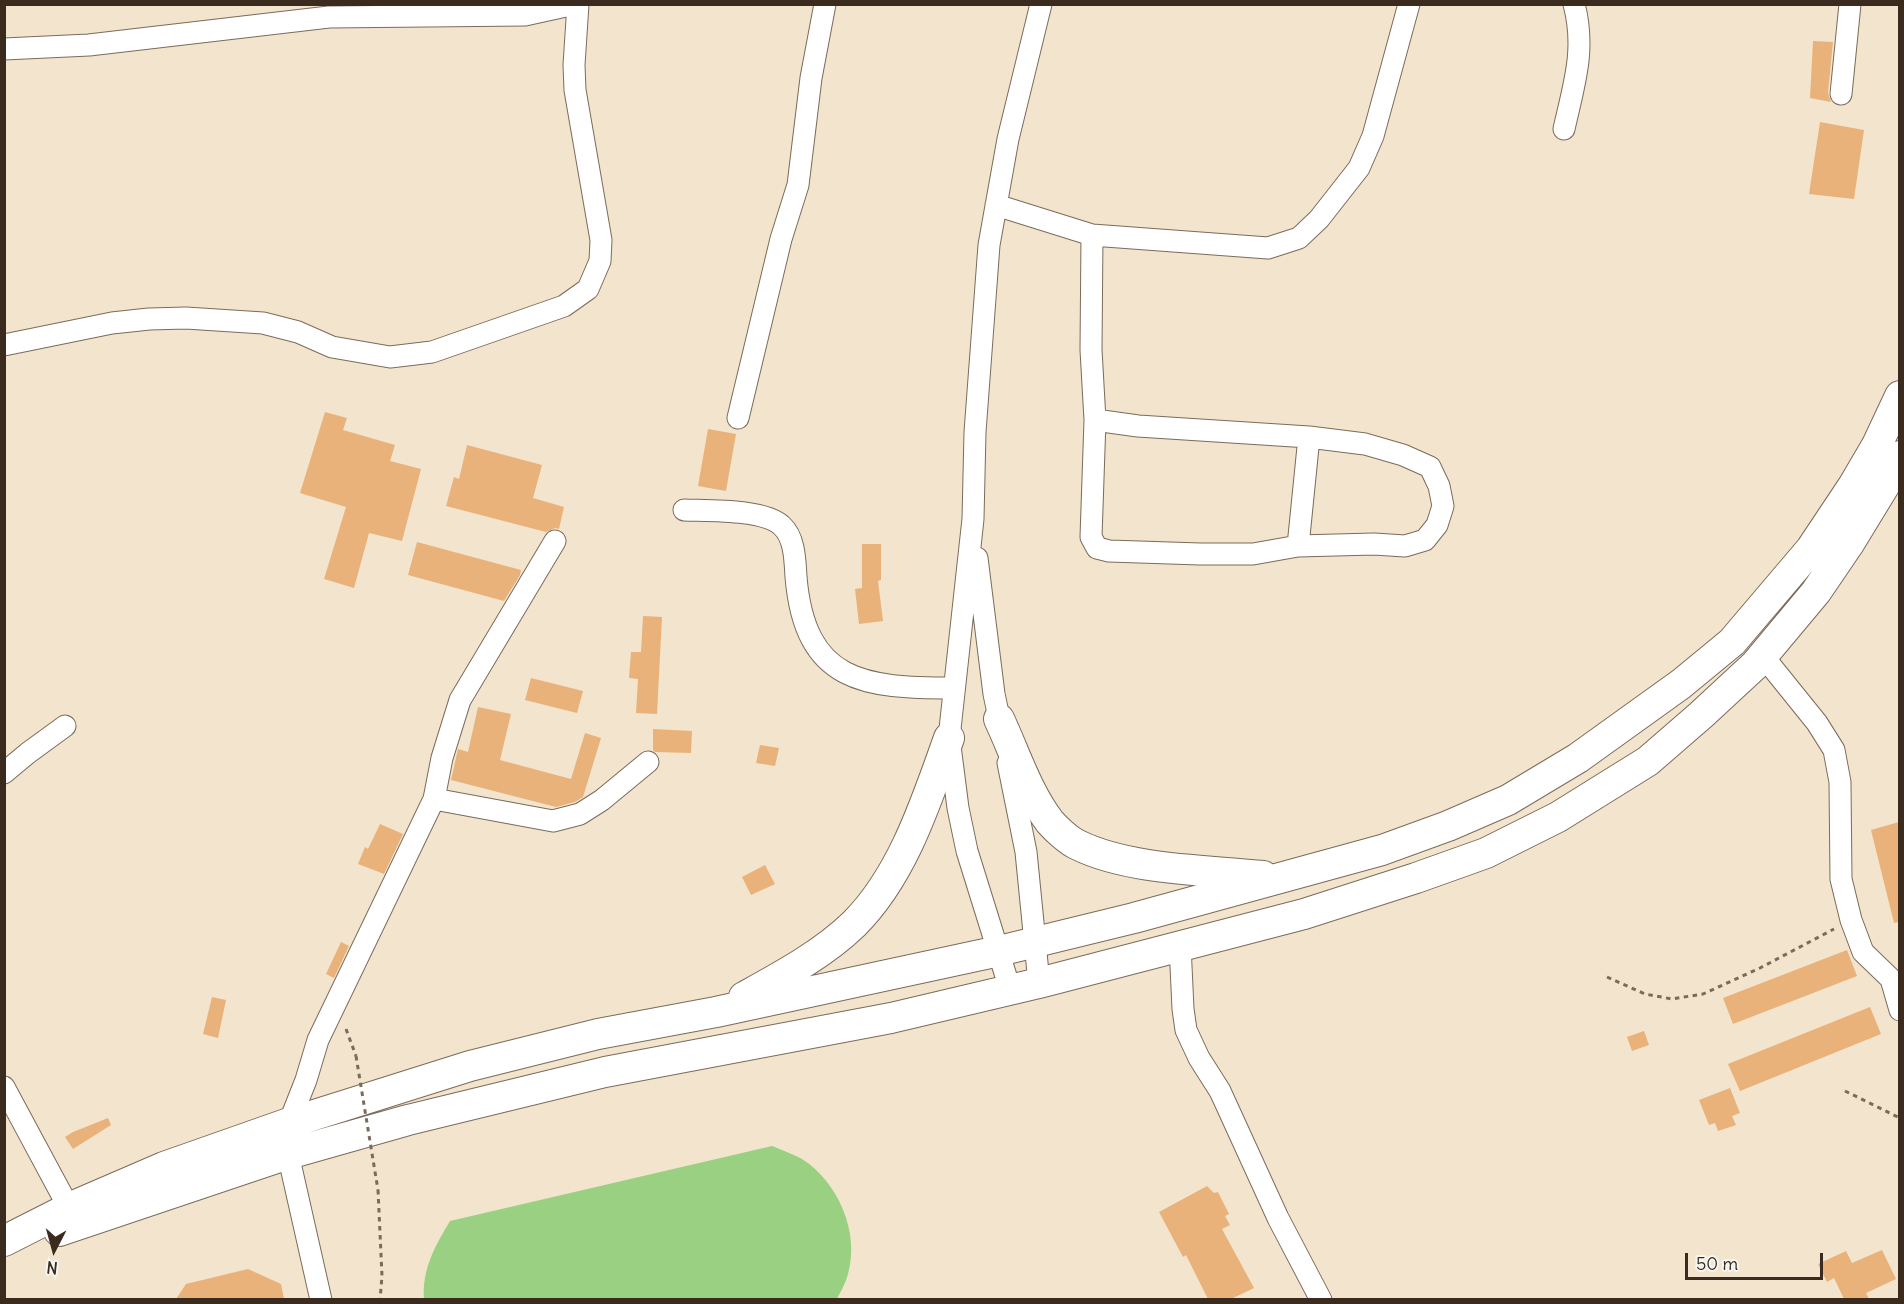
<!DOCTYPE html>
<style>
body{margin:0}
#map{position:relative;width:1904px;height:1304px;overflow:hidden;background:#f3e4cd;font-family:Delius,sans-serif}
canvas{display:block}
.frame{position:absolute;inset:0;border:6px solid #3b2a1e;pointer-events:none}
.north{position:absolute;left:24px;top:1220px;width:60px;height:60px;-webkit-text-stroke:4px #f6f6f2;paint-order:stroke;rotate:186deg;font-size:16px;font-weight:700;line-height:24px;text-align:center;color:#3b2a1e}
.north::after{content:'';display:block;margin:auto;width:21px;height:27px;background:#3b2a1e;clip-path:polygon(50% 0,100% 100%,50% 72%,0 100%)}
.scale{position:absolute;left:1685px;top:1253px;width:138px;height:27px;box-sizing:border-box;border:3px solid #3b2a1e;border-top:0;padding-left:8px;font-size:18px;line-height:21px;white-space:nowrap;color:#3b2a1e;-webkit-text-stroke:4px #f6f6f2;paint-order:stroke}
</style>
<div id="map">
<canvas width="1904" height="1304"></canvas>
<div class="frame"></div>
<div class="north">N</div>
<div class="scale">50 m</div>
</div>
<script>
const ctx = document.querySelector('canvas').getContext('2d');
ctx.lineJoin = 'round';
function fillPath(path, color) {
  ctx.fillStyle = color;
  ctx.fill(path, 'evenodd');
}
function stroke(path, color, width, dash) {
  ctx.strokeStyle = color;
  ctx.lineWidth = width;
  ctx.lineCap = dash ? 'butt' : 'round';
  ctx.setLineDash(dash || []);
  ctx.stroke(path);
}
fillPath(new Path2D(`
 M772,1146C782,1150 793,1154 802,1159C838,1182 860,1232 848,1274C846,1282 841,1291 837,1299H424C422,1269 435,1246 450,1221Z`), '#99d082');
fillPath(new Path2D(`
 M1813,41L1833,42L1828,93L1831,102L1810,98Z
 M1820,122L1864,130L1854,199L1809,194Z
 M325,412L347,418L343,430L395,445L390,461L421,469L402,541L369,533L354,588L324,579L346,507L300,493Z
 M708,429L736,434L726,491L698,486Z
 M467,445L542,465L533,498L564,507L559,529L555,528L546,532L446,506L454,477L459,479Z
 M417,542L521,570L520,575L504,601L408,575Z
 M862,544H881V580L878,581L883,621L859,624L855,589L862,588Z
 M643,616L662,617L657,714L636,713L638,679L629,678L631,652H641Z
 M531,678L583,691L577,713L525,700Z
 M478,707L511,714L500,760L571,779L585,733L601,738L583,797L575,802L556,807L451,780L458,749L468,752Z
 M653,729L692,731L691,753L655,752L653,750Z
 M760,745L779,748L775,766L756,763Z
 M1899,822V922L1894,923L1871,830Z
 M380,824L403,834L384,874L358,864L365,847L368,849Z
 M765,865L775,884L751,895L742,877Z
 M341,942L349,946L334,978L326,974Z
 M1847,950L1857,976L1733,1024L1723,998Z
 M212,997L226,1000L218,1038L203,1034Z
 M1870,1007L1881,1034L1740,1091L1728,1064Z
 M1644,1031L1649,1045L1632,1051L1627,1037Z
 M1730,1088L1740,1113L1732,1116L1736,1125L1718,1131L1715,1123L1709,1125L1699,1100Z
 M108,1118L111,1125L73,1149L65,1137L73,1132Z
 M1207,1186L1214,1193L1218,1192L1229,1214L1225,1216L1230,1225L1222,1229L1254,1288L1231,1299H1208L1186,1255L1183,1257L1159,1212Z
 M1882,1250L1896,1279L1866,1293L1869,1299H1844L1834,1278L1827,1282L1818,1264L1846,1251L1852,1263Z
 M248,1269L281,1284L284,1299H176L186,1284Z`), '#e8b27a');
const minor = new Path2D(`
 M4,49L89,45L329,17L525,15L575,4
 M1841,94L1850,4
 M1564,129C1574,84 1586,50 1574,4
 M996,205L1092,235L1268,248L1299,238L1319,219L1359,168L1373,136L1409,4
 M1092,235L1091,350L1095,420L1138,426L1309,437L1365,444L1403,455L1430,467L1439,486L1443,506L1437,525L1425,540L1405,546L1374,544L1298,546L1253,554H1200L1109,551L1097,548L1091,537L1095,420
 M4,345L112,323L149,319L186,318L263,323L298,332L332,347L390,357L432,352L564,306L588,289L600,261L601,240L575,90L574,65L578,4
 M738,418L781,239L798,185L811,78L825,4
 M684,510C709,511 764,509 782,526C795,538 795,561 796,577C805,683 864,688 954,688
 M1298,546L1309,437
 M977,558L994,694L1002,732
 M1763,656L1817,723L1834,750L1840,782L1841,879L1851,920L1863,952L1891,979L1900,1010
 M1008,763L1026,852L1039,983
 M4,773L28,753L65,726
 M434,799L442,758L460,700L555,541
 M1180,945L1183,1009L1186,1030L1199,1058L1220,1091L1278,1218L1321,1300
 M1010,989L967,851L958,808L949,738L973,519L975,432L989,245L1008,139L1041,4
 M4,1087L69,1208
 M321,1300L288,1154L289,1123L306,1080L318,1040L434,799L553,821L580,814L602,800L648,762`);
const highway = new Path2D(`
 M999,719C1015,753 1027,792 1050,822C1056,829 1069,841 1078,845C1129,870 1206,870 1263,876
 M744,997C782,976 823,954 854,924C903,875 926,802 949,738
 M59,1231L288,1154L408,1120L605,1072L891,1018L1039,983L1304,914L1416,878L1486,853L1558,817L1648,761L1701,715L1755,665L1816,592L1850,542L1886,483L1900,456
 M4,1241L69,1208L164,1167L289,1123L470,1066L598,1034L716,1012L999,951L1134,918L1382,850L1448,826L1508,800L1578,758L1681,684L1732,642L1811,549L1853,486L1877,445L1900,396`);
stroke(minor, '#7b6b5b', 23);
stroke(highway, '#7b6b5b', 32);
stroke(new Path2D(`
 M1607,977L1645,994L1672,999L1703,994L1760,968L1834,929
 M346,1029L356,1056
 M1845,1091L1900,1118
 M378,1190L382,1276L380,1300`), '#7b6b5b', 3, [4.5, 4.5]);
stroke(minor, '#fff', 21);
stroke(highway, '#fff', 30);
stroke(new Path2D(`
 M356,1056L378,1190`), '#7b6b5b', 3, [4.5, 4.5]);
</script>
